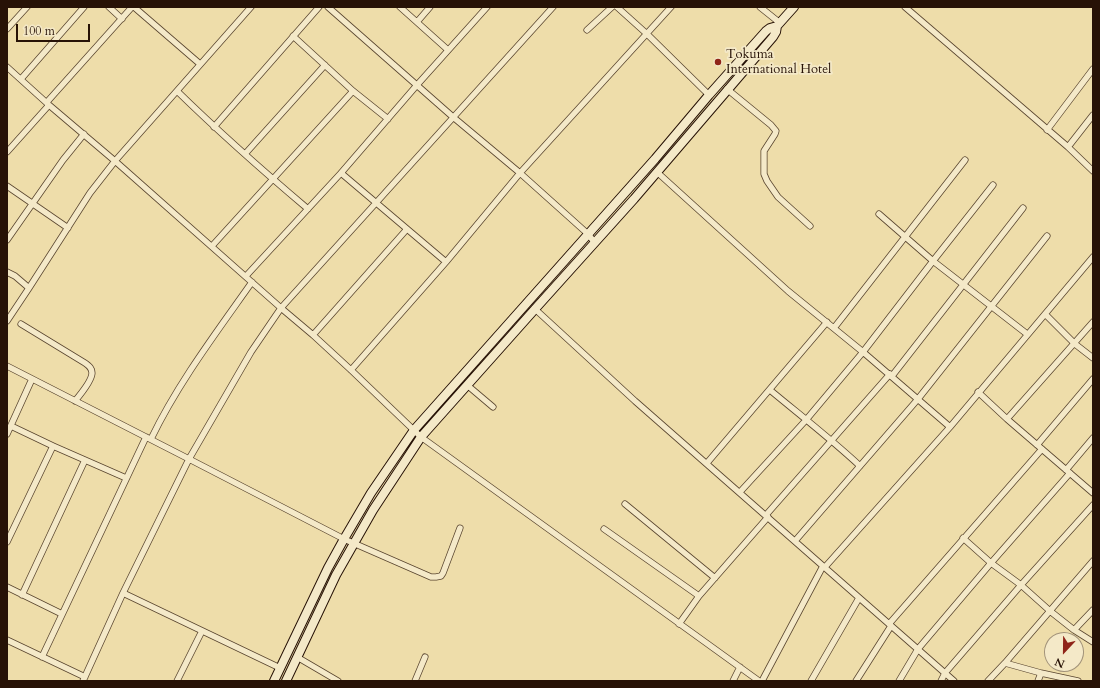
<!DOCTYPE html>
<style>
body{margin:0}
#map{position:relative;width:1100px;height:688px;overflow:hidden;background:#eda;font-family:Cardo,serif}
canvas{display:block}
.frame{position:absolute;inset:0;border:8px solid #271206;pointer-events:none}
.north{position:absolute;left:1044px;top:632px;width:40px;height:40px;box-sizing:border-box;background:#f4e9c8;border:1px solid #a2937a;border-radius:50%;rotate:202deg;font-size:11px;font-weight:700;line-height:16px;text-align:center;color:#271206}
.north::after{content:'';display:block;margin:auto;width:14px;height:18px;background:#8f2418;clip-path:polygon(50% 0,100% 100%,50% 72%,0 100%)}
.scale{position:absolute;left:16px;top:24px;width:74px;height:18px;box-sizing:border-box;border:2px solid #271206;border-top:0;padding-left:5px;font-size:12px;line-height:14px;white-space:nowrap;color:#271206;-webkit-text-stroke:3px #f4e9c8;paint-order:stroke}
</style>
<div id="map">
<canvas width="1100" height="688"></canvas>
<div class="frame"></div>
<div class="north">N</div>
<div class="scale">100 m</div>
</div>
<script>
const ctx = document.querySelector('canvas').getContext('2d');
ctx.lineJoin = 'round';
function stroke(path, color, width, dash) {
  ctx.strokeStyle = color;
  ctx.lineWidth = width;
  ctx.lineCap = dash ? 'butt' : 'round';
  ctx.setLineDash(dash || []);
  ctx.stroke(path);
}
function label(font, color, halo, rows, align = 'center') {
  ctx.font = font + ' Cardo,serif';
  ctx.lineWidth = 3.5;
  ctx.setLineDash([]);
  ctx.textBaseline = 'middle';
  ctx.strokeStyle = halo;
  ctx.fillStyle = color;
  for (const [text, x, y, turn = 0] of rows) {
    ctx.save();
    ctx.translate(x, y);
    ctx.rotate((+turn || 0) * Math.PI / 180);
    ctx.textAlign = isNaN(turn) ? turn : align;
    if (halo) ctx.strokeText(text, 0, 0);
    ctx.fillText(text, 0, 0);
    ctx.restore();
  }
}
const street = new Path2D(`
 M109,7L122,19
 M134,7L200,64
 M328,7L453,117L520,173L588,234L595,243
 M400,7L448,50
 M617,7L647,34L709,95
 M760,7L780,23
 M905,7L1068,147L1093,171
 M417,22L430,7
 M7,29L27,7
 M587,30L612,7
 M293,36L353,91L388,119
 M7,67L49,105L115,161L281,308L313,335L351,370L421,437L759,681
 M21,79L84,7
 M727,89L771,125L776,131L775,134L764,151V174L767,181L778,197L810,226
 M177,91C219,132 263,171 308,209
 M47,102L132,7
 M214,127L319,7
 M1047,130L1093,69
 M1068,147L1093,115
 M7,152L49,105
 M245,154L325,65
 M341,173L446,262
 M658,173L788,291L863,352L950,427
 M7,186L68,228
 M879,214L933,261L1027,334
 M7,240L63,160L84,134
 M212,246L353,91
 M7,272L15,276L29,288
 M246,276L341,173L417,85L487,7
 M535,309L635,401L954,681
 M1045,314L1075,344L1093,358
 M7,321L29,288L90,193L115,161L251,7
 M21,324L85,363C89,366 92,368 92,373C92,380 80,395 75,401
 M834,328L965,160
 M313,335L407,229
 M7,366L189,459L344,539L431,577H436L441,576L443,573L460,528
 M351,370L446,262L520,173L671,7
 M892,376L1023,208
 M467,385L493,407
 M770,390C800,415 831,439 860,466
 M978,392L1007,419L1093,493
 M1007,419L1093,322
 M11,426L53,446L126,478
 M7,434L32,379
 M151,439C178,383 216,333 252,282
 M1037,445L1093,379
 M707,463L827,322
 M1066,470L1093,438
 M740,492L806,420L863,352L933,261L993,185
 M625,504L715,578
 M766,515L890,374
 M604,529L699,596
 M963,538L991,563L1021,585L1050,611L1074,630L1093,610
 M795,541L918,399L1047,236
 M7,542L53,446
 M825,567L950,427L1093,257
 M7,587L62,614
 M123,593L280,668
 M22,595L85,460
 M679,624L699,596L768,517
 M889,624L1042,449
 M1074,630L1093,642
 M7,640L85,677
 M42,657L146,437
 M297,657L338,681
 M1005,663L1093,561
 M83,681L123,593L189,459L251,352L281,308L553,7
 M177,681L202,631
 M415,681L425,657
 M733,681L740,667
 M762,681L823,566
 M811,681L859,598
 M856,681L891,626
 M899,681L918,649L991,563L1070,473
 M941,681L945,673L1021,585L1093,505
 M988,681L1005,663L1041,673L1078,681
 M1038,681L1041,673`);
const secondary = new Path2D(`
 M274,681L328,568L344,539L371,493L414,430L655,159L709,95L766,31L770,28L777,26
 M286,681L336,575L373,510L421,437L535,309L634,199L773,37L776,32L777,26L794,7`);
stroke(street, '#59452f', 7);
stroke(secondary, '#271206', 10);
stroke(street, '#f4e9c8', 5.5);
stroke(secondary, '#f4e9c8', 8);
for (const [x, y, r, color] of [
 [718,62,4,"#8f2418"]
]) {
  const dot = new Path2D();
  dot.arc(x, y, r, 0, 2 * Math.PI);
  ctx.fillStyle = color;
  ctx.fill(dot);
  stroke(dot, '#f4e9c8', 1.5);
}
label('13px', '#271206', '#f4e9c8', [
 ["Tokuma",726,55],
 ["International Hotel",726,70]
], 'left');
</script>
